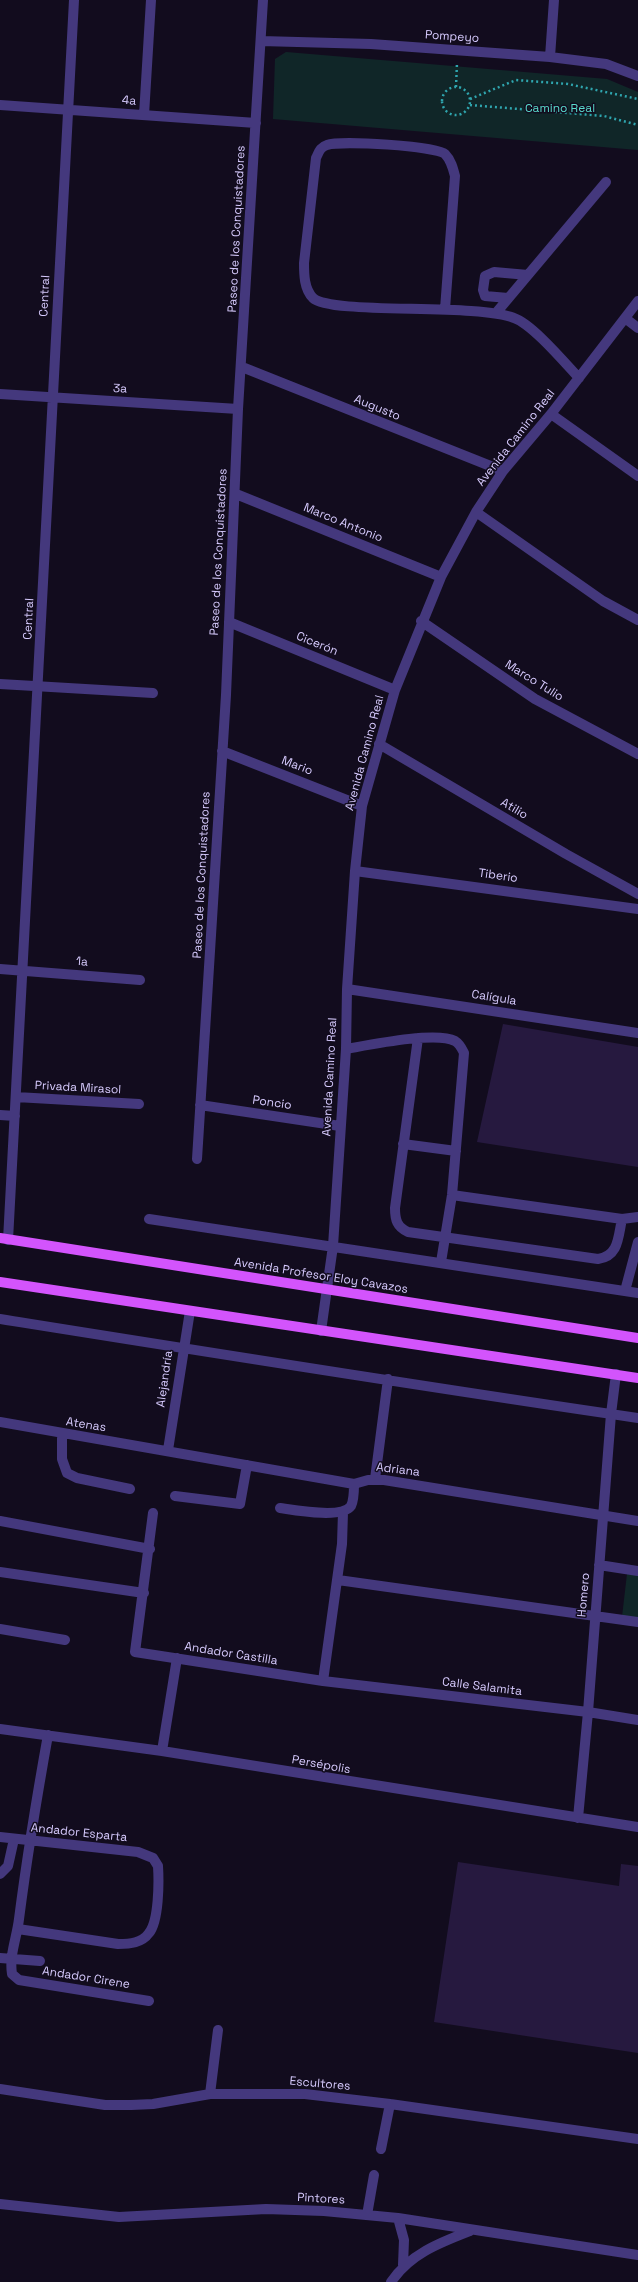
<!DOCTYPE html>
<meta charset="utf-8">
<style>
body{margin:0}
canvas{display:block;background:#120c1e}
</style>
<canvas width="638" height="2282"></canvas>
<script>
const ctx = document.querySelector('canvas').getContext('2d');
ctx.lineJoin = 'round';
function fillPath(path, color) {
  ctx.fillStyle = color;
  ctx.fill(path, 'evenodd');
}
function stroke(path, color, width, dash) {
  ctx.strokeStyle = color;
  ctx.lineWidth = width;
  ctx.lineCap = dash ? 'butt' : 'round';
  ctx.setLineDash(dash || []);
  ctx.stroke(path);
}
function label(font, color, halo, rows, align = 'center') {
  ctx.font = font + ' "Space Grotesk",sans-serif';
  ctx.lineWidth = 3;
  ctx.setLineDash([]);
  ctx.textBaseline = 'middle';
  ctx.strokeStyle = halo;
  ctx.fillStyle = color;
  for (const [text, x, y, turn = 0] of rows) {
    ctx.save();
    ctx.translate(x, y);
    ctx.rotate((+turn || 0) * Math.PI / 180);
    ctx.textAlign = isNaN(turn) ? turn : align;
    if (halo) ctx.strokeText(text, 0, 0);
    ctx.fillText(text, 0, 0);
    ctx.restore();
  }
}
fillPath(new Path2D(`
 M286,52L607,79L638,92V150L273,119L275,59Z
 M627,1574L638,1575V1619L622,1617Z`), '#102628');
fillPath(new Path2D(`
 M503,1024L638,1047V1167L477,1142Z
 M458,1862L619,1886L621,1864L638,1866V2053L434,2022Z`), '#26193f');
stroke(new Path2D(`
 M442 101a14 14 0 1 1 28 0a14 14 0 1 1-28 0Z
 M456,87L457,63
 M470,99L516,80L568,84L638,99
 M470,105L604,116L638,125`), '#2fa5ae', 2.5, [2, 3]);
stroke(new Path2D(`
 M261,41L371,44L550,57L606,64L638,76
 M550,57L554,0
 M0,105L256,123
 M144,115L151,0
 M508,298L485,296L483,290L485,276L494,272L528,275
 M445,309L455,176C453,168 451,160 445,154C437,146 340,140 327,145C320,147 319,152 316,158L304,263C304,274 304,289 313,298C331,315 475,303 514,318C532,324 565,363 579,378
 M496,313L606,182
 M625,318L638,328
 M242,367L503,471
 M0,394L238,409
 M551,414L638,476
 M236,494L441,577
 M476,512L603,601L638,620
 M421,621L535,699L638,754
 M229,622L395,690
 M0,684L153,693
 M379,744L566,854L638,894
 M222,751L362,806
 M355,871L638,909
 M0,969L140,980
 M347,989L638,1033
 M418,1038L395,1208C395,1220 397,1227 408,1232L598,1259C619,1256 618,1237 622,1219
 M346,1049C369,1045 436,1031 455,1041C460,1044 462,1049 464,1053L452,1195L441,1262
 M16,1097L139,1104
 M200,1105L340,1126
 M0,1115L15,1116
 M403,1144L456,1151
 M197,1159L226,695L238,409L263,0
 M452,1195L622,1219L638,1217
 M149,1219L638,1293
 M8,1240L74,0
 M625,1291L638,1242
 M0,1319C213,1353 425,1387 638,1418
 M321,1331L333,1246L346,1049L347,989L355,871L362,806L395,690L441,577L476,512L503,471L551,414L638,301
 M0,1422L354,1484L368,1480H384L638,1521
 M62,1434V1459L67,1473L77,1478L130,1489
 M168,1450L190,1311
 M375,1479L388,1379
 M175,1496L240,1504L247,1465
 M280,1508C294,1510 342,1519 351,1506C354,1500 354,1491 354,1484
 M153,1513L135,1652L323,1681L588,1712L638,1720
 M0,1521L150,1549
 M599,1565L638,1571
 M0,1572L144,1593
 M338,1580L638,1622
 M0,1629L65,1640
 M323,1681L342,1544L343,1512
 M0,1729L162,1751L638,1827
 M48,1735C37,1796 27,1857 19,1919C17,1937 9,1955 12,1974L19,1980L149,2001
 M162,1751L177,1658
 M578,1818L588,1712L611,1414L616,1374
 M0,1837L138,1852L153,1858L158,1866C159,1882 159,1921 149,1933C142,1943 130,1944 118,1944L18,1929
 M0,1874L8,1866L14,1839
 M0,1958L40,1961
 M0,2089L105,2105H131L153,2104L210,2094H305L390,2104L638,2139
 M210,2094L218,2030
 M381,2149L390,2104
 M0,2204L119,2217L266,2209L324,2211L398,2218L638,2255
 M367,2215L374,2175
 M398,2218L404,2240L403,2265
 M391,2282C410,2254 439,2243 470,2231`), '#44387d', 10);
stroke(new Path2D(`
 M0,1238L638,1338
 M0,1282L638,1378`), '#d354fc', 10);
label('12px', '#d7cbfe', '#120c1e', [
 ["Pompeyo",452,37,4],
 ["4a",129,101,5],
 ["Paseo de los Conquistadores",237,229,-87],
 ["Central",45,296,-87],
 ["3a",120,389,3],
 ["Augusto",377,408,22],
 ["Avenida Camino Real",516,438,-52],
 ["Marco Antonio",343,523,22],
 ["Paseo de los Conquistadores",219,552,-87],
 ["Central",29,619,-87],
 ["Cicerón",317,644,22],
 ["Marco Tulio",534,681,32],
 ["Avenida Camino Real",365,753,-75],
 ["Mario",297,766,21],
 ["Atilio",514,809,30],
 ["Paseo de los Conquistadores",202,875,-87],
 ["Tiberio",498,876,8],
 ["1a",82,962,4],
 ["Calígula",494,998,9],
 ["Avenida Camino Real",330,1077,-87],
 ["Privada Mirasol",78,1088,3],
 ["Poncio",272,1103,8],
 ["Avenida Profesor Eloy Cavazos",321,1276,9],
 ["Alejandría",165,1379,-82],
 ["Atenas",86,1425,9],
 ["Adriana",398,1470,7],
 ["Homero",584,1595,-85],
 ["Andador Castilla",231,1654,9],
 ["Calle Salamita",482,1687,7],
 ["Persépolis",321,1765,10],
 ["Andador Esparta",79,1833,6],
 ["Andador Cirene",86,1978,9],
 ["Escultores",320,2084,5],
 ["Pintores",321,2199,3]
]);
label('12px', '#59dccd', '#120c1e', [
 ["Camino Real",560,109]
]);
</script>
